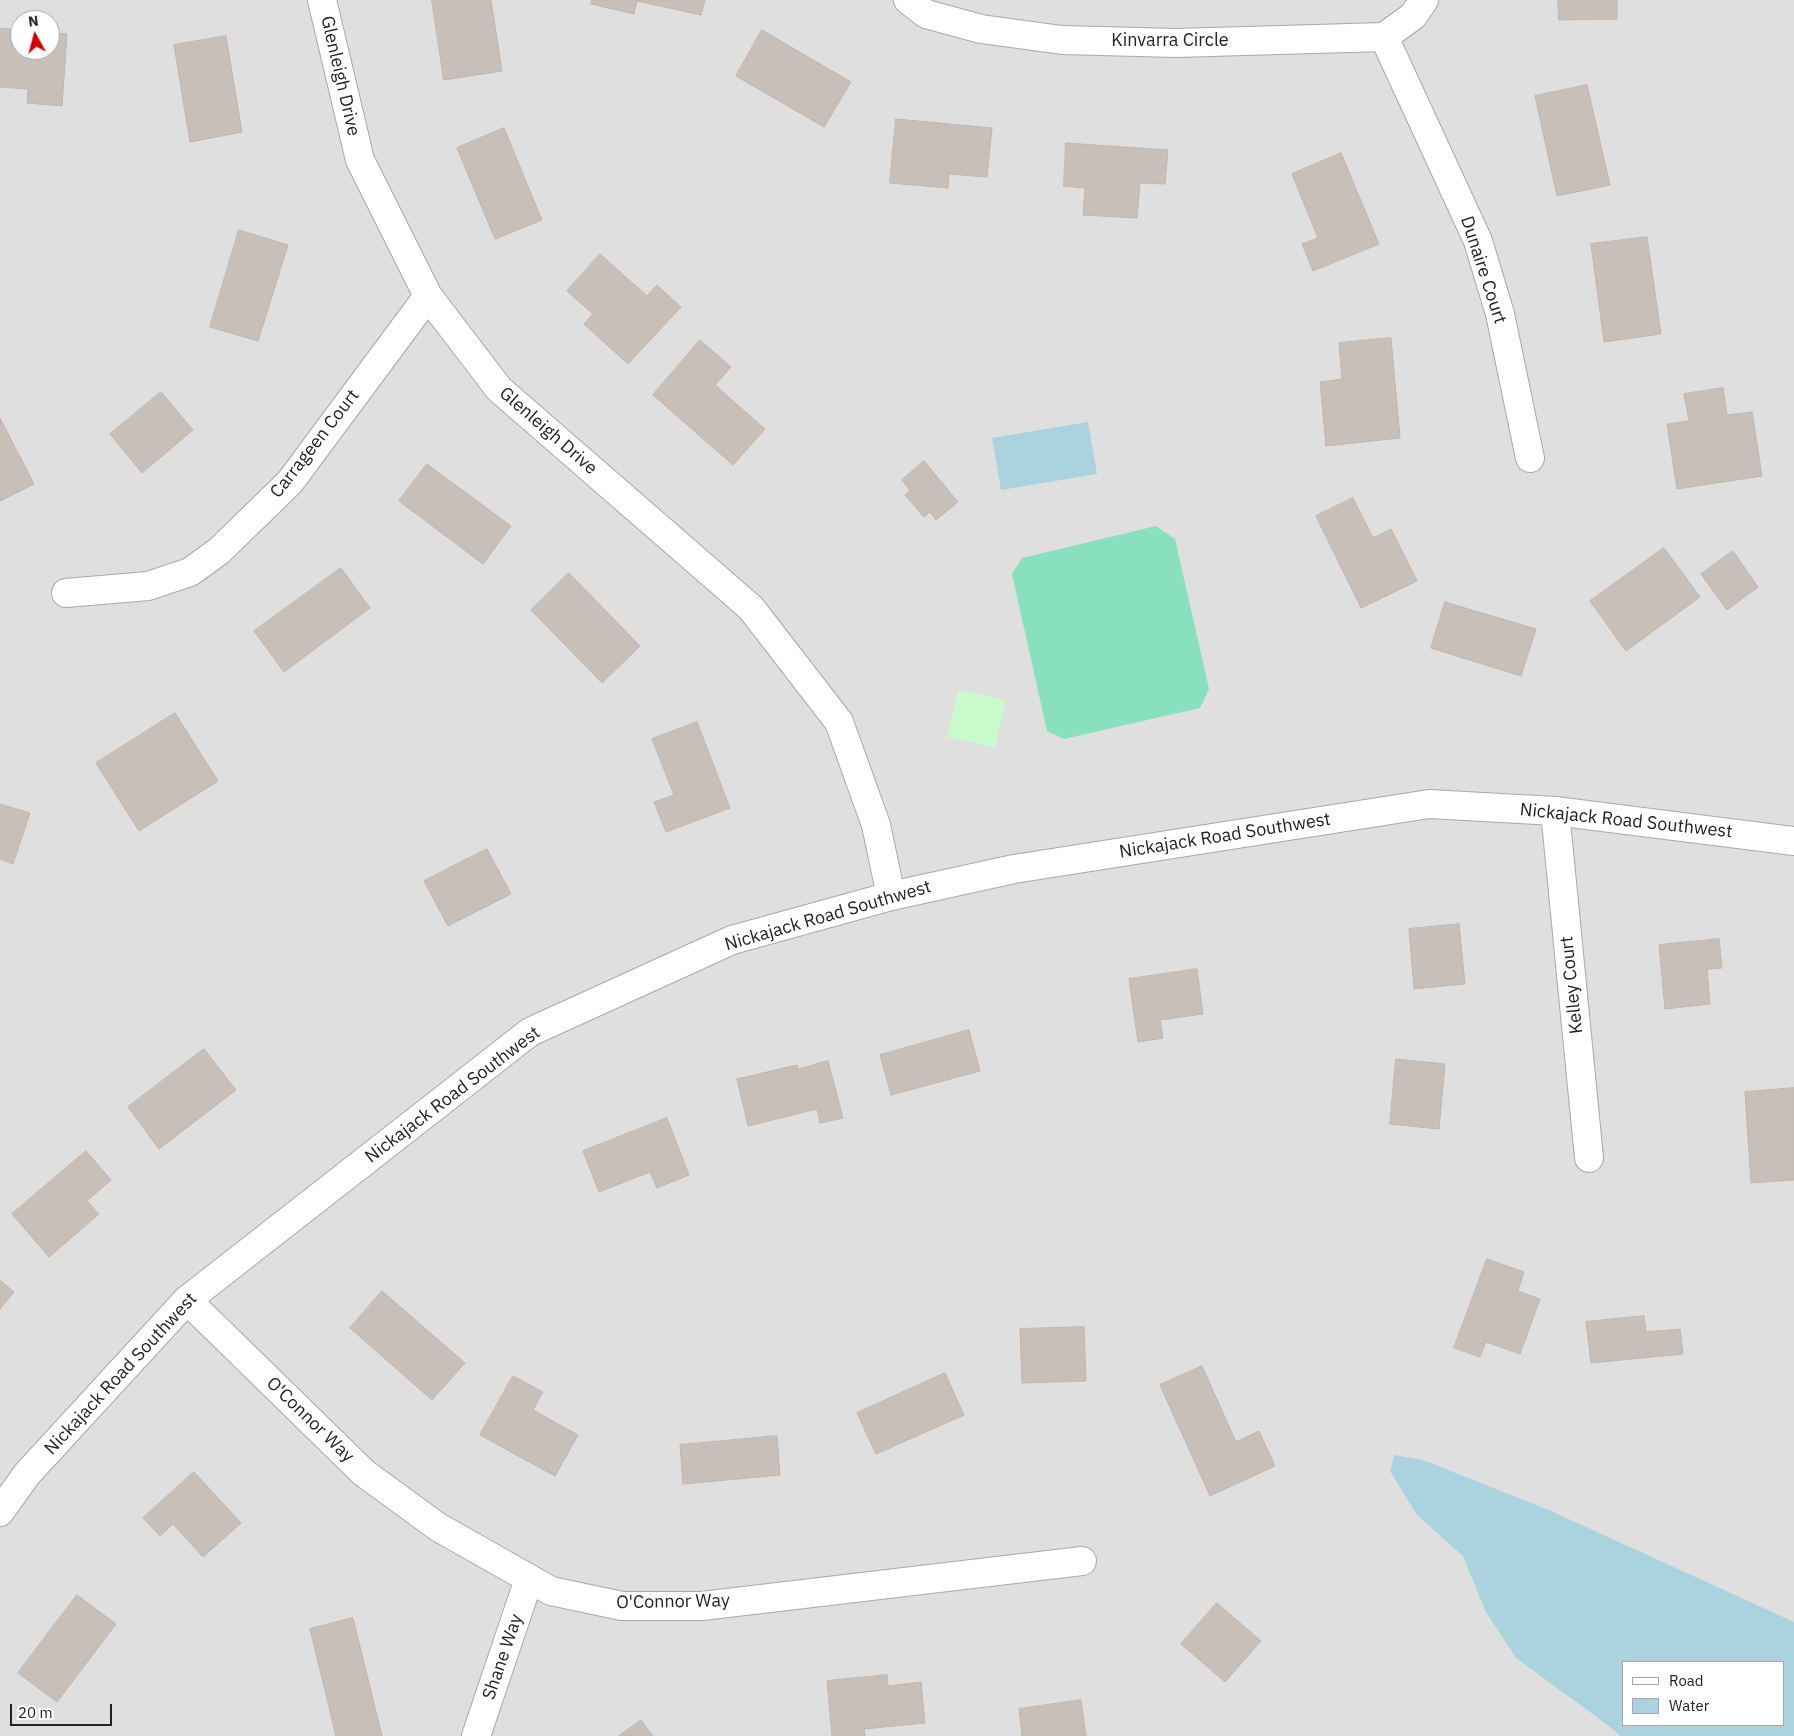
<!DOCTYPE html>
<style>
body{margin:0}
#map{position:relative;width:1794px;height:1736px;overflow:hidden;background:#f2efe9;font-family:"IBM Plex Sans",sans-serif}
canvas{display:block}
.legend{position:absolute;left:1622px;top:1661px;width:162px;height:65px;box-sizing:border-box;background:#fff;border:1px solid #a7a7a7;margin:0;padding:6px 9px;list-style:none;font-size:15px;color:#222}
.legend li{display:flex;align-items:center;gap:10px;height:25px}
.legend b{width:25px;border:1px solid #a7a7a7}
.north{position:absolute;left:10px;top:10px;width:50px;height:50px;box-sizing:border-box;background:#fff;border:1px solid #a7a7a7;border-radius:50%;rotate:353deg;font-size:14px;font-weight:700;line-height:20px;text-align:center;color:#222}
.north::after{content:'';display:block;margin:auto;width:18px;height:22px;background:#d40000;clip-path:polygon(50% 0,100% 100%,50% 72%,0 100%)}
.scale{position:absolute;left:10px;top:1704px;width:102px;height:22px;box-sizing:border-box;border:2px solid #222;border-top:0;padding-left:6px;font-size:15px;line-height:18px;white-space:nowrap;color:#222;-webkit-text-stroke:4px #fff;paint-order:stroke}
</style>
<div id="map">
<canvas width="1794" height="1736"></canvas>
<ul class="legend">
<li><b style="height:6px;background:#fff"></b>Road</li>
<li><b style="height:14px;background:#aad3df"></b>Water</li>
</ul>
<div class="north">N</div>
<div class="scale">20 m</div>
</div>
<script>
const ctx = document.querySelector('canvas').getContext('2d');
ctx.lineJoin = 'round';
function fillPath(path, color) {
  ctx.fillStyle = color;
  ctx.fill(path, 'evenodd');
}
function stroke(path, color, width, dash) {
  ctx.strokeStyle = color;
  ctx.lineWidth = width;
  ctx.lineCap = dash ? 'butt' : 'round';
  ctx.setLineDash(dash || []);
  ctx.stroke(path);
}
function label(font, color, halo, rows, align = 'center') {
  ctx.font = font + ' "IBM Plex Sans",sans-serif';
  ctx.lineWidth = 4.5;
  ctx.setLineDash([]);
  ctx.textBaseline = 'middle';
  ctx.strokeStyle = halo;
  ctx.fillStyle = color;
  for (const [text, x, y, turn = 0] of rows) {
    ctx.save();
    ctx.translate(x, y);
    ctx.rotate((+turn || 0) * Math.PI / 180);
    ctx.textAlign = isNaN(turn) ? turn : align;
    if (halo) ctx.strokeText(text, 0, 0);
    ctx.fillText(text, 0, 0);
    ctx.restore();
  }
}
fillPath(new Path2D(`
 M0,0H1794V1736H0ZM20,20H50V50H20ZM1623,1662H1783V1725H1623Z`), '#e0dfdf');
fillPath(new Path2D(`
 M958,690L1006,700L995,748L947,737Z`), '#c8facc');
fillPath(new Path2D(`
 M1156,526L1175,539L1209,689L1200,708L1064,739L1047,731L1012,574L1022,558Z`), '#88e0be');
fillPath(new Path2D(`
 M1088,422L1097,474L1001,490L992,438Z
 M1394,1455L1423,1460L1551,1511L1794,1622V1736H1620L1609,1726L1516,1658L1486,1612L1463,1556L1417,1515L1390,1471ZM1623,1662H1783V1725H1623Z`), '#aad3df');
const building = new Path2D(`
 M432,0H491L502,71L444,80Z
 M592,0H705L701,15L637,1L634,14L591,4Z
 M1558,0H1617V19L1559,20Z
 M0,28L20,30V50H50V32L67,34L62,106L27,103L28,89L0,87Z
 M762,30L851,82L824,127L736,76Z
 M226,36L242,132L190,142L174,45Z
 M1587,85L1610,185L1557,196L1535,96Z
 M896,119L992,128L987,177L949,174L948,188L890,183Z
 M504,128L542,220L495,239L457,148Z
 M1066,143L1168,150L1165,184L1140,183L1137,218L1083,215L1085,188L1064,186Z
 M1341,153L1379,244L1313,271L1302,244L1318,238L1292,174Z
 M239,230L288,245L258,341L210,327Z
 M1647,237L1661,334L1604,342L1591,244Z
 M600,254L647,296L657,285L681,307L628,364L584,324L593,314L567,291Z
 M1391,338L1400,438L1326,446L1320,382L1342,379L1339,343Z
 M700,340L731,367L715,385L765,429L733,465L653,395Z
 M1723,388L1727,415L1752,412L1762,476L1677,489L1667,424L1689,421L1684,394Z
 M161,392L193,430L142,473L110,434Z
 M0,418L34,484L0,501Z
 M924,461L958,502L936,520L930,512L924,517L905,495L910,490L902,480Z
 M427,464L511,526L483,564L399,501Z
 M1353,498L1373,538L1391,529L1417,581L1361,608L1316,516Z
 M1664,548L1700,597L1626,651L1590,601Z
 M1733,551L1758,587L1727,610L1701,574Z
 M341,568L370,608L284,672L254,631Z
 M569,573L640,646L602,683L531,610Z
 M1445,602L1536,629L1521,676L1431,648Z
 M175,713L218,781L139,831L96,763Z
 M697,722L730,808L666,832L654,802L674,795L652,739Z
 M0,804L30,813L13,864L0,859Z
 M487,849L511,894L448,926L424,881Z
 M1459,924L1465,984L1414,989L1409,929Z
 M1719,939L1722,968L1707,969L1710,1004L1665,1009L1659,945Z
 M1197,969L1203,1014L1160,1020L1163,1038L1138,1042L1129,979Z
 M969,1030L980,1071L891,1095L880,1055Z
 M204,1049L236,1090L159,1149L128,1107Z
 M1396,1059L1445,1064L1439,1129L1390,1124Z
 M828,1061L843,1118L820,1123L817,1109L748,1126L737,1079L797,1065L798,1069Z
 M1794,1088V1180L1751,1183L1745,1092Z
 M667,1118L689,1175L657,1188L650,1172L599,1192L583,1151Z
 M86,1151L111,1180L87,1201L99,1214L49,1257L12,1214Z
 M1487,1259L1524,1272L1518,1291L1540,1299L1520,1354L1486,1342L1480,1357L1454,1348Z
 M0,1280L14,1292L0,1309Z
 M382,1291L465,1363L432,1400L350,1328Z
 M1644,1316L1646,1332L1680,1329L1683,1354L1591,1363L1586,1322Z
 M1084,1327L1086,1381L1022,1383L1020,1329Z
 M1202,1366L1236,1442L1259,1431L1275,1466L1210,1496L1160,1385Z
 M945,1373L964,1415L876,1454L857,1413Z
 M513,1376L543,1392L533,1410L578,1435L555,1476L480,1435Z
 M777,1436L780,1475L683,1484L680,1445Z
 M194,1472L241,1523L203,1557L173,1524L160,1536L143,1518Z
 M77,1595L116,1624L57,1702L18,1673Z
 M1217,1603L1261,1641L1225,1682L1181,1644Z
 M353,1618L382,1736H336L310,1629Z
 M887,1675L888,1686L921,1682L925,1723L864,1729L865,1736H832L827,1681Z
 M1081,1700L1086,1736H1022L1019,1709Z
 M641,1720L653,1736H619Z`);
fillPath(building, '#c7bfb8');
stroke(building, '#c4b6ab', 1);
const minor = new Path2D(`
 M322,0L360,160L428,296L499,389L751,608L839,722L876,825L891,896
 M908,0L926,14L981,29L1062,40L1176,43L1384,37L1413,16L1424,0
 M1384,37L1478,241L1500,314L1530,458
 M66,593L148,586L190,572L219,551L290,482L428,296
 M1555,811L1589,1158
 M187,1300L364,1473L438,1527L551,1591L622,1606H702L1082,1561
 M476,1736L529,1579`);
const tertiary = new Path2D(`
 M0,1512L27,1474L187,1300L452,1093L530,1032L732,940L891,896L1014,869L1429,804L1555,811L1794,841`);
stroke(minor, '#a9a9a9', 30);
stroke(tertiary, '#a9a9a9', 30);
stroke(minor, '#fff', 28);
stroke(tertiary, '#fff', 28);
label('18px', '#222', '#fff', [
 ["Kinvarra Circle",1170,41],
 ["Glenleigh Drive",340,76,77],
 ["Dunaire Court",1483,270,72],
 ["Glenleigh Drive",548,431,41],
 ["Carrageen Court",315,444,-52],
 ["Nickajack Road Southwest",1626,821,6],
 ["Nickajack Road Southwest",1225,836,-9],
 ["Nickajack Road Southwest",828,916,-16],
 ["Kelley Court",1572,985,-96],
 ["Nickajack Road Southwest",453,1095,-37],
 ["Nickajack Road Southwest",121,1374,-47],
 ["O'Connor Way",310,1420,44],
 ["O'Connor Way",673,1602,-1],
 ["Shane Way",503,1657,-71]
]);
</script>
